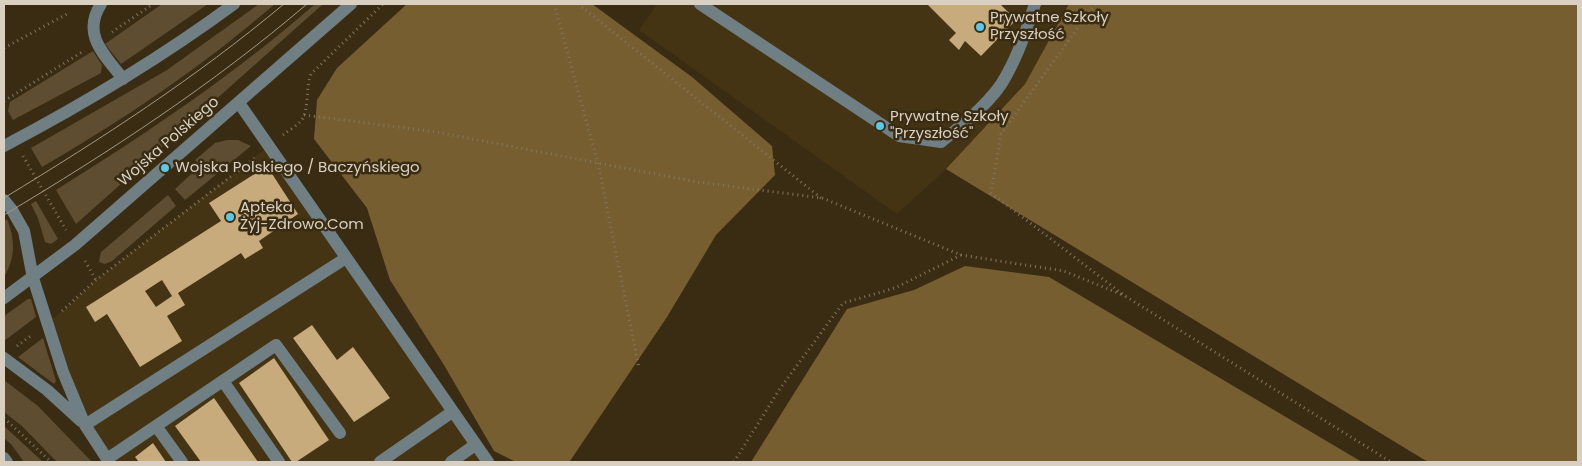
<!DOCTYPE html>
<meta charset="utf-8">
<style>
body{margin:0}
#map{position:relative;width:1582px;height:466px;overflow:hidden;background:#3a2c13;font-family:Poppins,sans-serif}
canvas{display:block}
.frame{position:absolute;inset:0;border:5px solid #d9d0c2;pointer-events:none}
</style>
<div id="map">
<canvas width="1582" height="466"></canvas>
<div class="frame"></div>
</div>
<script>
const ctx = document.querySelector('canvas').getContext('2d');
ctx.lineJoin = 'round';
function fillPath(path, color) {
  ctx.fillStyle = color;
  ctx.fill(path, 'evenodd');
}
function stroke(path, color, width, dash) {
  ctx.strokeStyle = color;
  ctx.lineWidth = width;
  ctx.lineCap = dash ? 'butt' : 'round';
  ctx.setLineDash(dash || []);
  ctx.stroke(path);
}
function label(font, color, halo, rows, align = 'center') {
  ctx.font = font + ' Poppins,sans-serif';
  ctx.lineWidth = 5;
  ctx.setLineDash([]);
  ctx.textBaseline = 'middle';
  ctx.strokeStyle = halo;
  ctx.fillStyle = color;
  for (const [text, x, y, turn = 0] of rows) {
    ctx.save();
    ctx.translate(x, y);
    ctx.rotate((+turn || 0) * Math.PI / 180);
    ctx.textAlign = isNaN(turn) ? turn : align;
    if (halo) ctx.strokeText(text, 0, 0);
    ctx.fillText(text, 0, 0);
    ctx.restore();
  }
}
fillPath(new Path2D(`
 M657,4H1069L1025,84L946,169L897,214L639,30Z
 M269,146L488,462H109L85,425L48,322L68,307L96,280Z`), '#453413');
fillPath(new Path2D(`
 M162,4H208L121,64L105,44Z
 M259,4H275C203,66 125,119 42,167L31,148L167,70Z
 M315,4H323L76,224L56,190C147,133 234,75 315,4Z
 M93,51L102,65L101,73L13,120L8,111L10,102Z
 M227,140H238L251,146L185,200L175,189L200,166L195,160L215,143Z
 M168,195L176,206L112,261L105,264L99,262L101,252Z
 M36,201L58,239L51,244L45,242L38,218L31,204Z
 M7,219C15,239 16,258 4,277V221Z
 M28,299H31L36,317L4,341V316Z
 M43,338L56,381L54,384L18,357Z
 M4,380L38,406L92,462H57L22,426L4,412Z
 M4,426L43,462H24L11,444L4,438Z`), '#5e4d31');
fillPath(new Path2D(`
 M407,4H592L692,77L772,146L775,175L716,235L667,317L570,461L516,462L494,451L444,365L390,280L367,208L314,139L317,100L337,68Z
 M1069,4H1578V462H1428L946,169L1025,84Z
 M965,266L1049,277L1362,462H751L847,309L914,290Z`), '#775e30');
fillPath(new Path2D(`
 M927,4H1000L1016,20L981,56L965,41L959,50L949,40L956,33Z
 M267,166L298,214L259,241L263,248L245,259L241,253L178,293L185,305L167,316L182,341L140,367L107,314L95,322L86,307L221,221L209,203ZM162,280L172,296L156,307L145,291Z
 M312,325L337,360L353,347L390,398L354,422L293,338Z
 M274,358L329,440L296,462H292L239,383Z
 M214,398L258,462H201L175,426Z
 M153,443L166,462H139L135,457Z`), '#c8ab7c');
stroke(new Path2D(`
 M554,4L598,163L639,368
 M578,4L821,198
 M1095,4L1001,134L991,193L1125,296L1391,462
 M112,32L153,4
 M4,48L67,14
 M4,101L82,52
 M304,115L436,132L697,182L822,198L961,255L1064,271L1125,296
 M283,135C288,131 295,127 300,122C310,112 305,88 311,74L383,4
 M23,156L66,230
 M85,261L96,280
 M62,311L96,280L255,158
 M17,346L32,335
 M4,418L51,462
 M734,462L779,390L843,303L895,288L961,255`), '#827662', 3, [1, 4]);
stroke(new Path2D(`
 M101,4C81,35 105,55 123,79
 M700,4L899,136L941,142C962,125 994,100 1006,76C1019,53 1027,28 1035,4
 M239,103L488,462
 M4,146C84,104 162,57 234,4
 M4,200L12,210L24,231L33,278L63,372L85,425L109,462
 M4,298L75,245L351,4
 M4,358L47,390L81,421
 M223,381L279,462
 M85,425L346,258
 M156,426L182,462
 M4,458L7,462
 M107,459L276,345L340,433
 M380,462L452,412
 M451,462L475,445`), '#6f7f84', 12);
stroke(new Path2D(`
 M4,198C104,137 194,79 284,4
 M4,215C111,151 212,85 307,4`), '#a39886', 1);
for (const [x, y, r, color] of [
 [980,27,5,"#5ac8e6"],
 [880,126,5,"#5ac8e6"],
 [165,168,5,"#5ac8e6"],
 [230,217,5,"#5ac8e6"]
]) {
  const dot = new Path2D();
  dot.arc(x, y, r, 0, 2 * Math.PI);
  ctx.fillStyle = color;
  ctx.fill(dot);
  stroke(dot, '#3a2c13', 2);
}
label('15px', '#d9d0c2', '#3a2c13', [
 ["Prywatne Szkoły",990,18],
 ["Przyszłość",990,35],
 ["Prywatne Szkoły",890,117],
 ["\"Przyszłość\"",890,134],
 ["Wojska Polskiego / Baczyńskiego",175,168],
 ["Apteka",240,208],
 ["Żyj-Zdrowo.Com",240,225]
], 'left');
label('15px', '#d9d0c2', '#3a2c13', [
 ["Wojska Polskiego",169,142,-41]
]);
</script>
